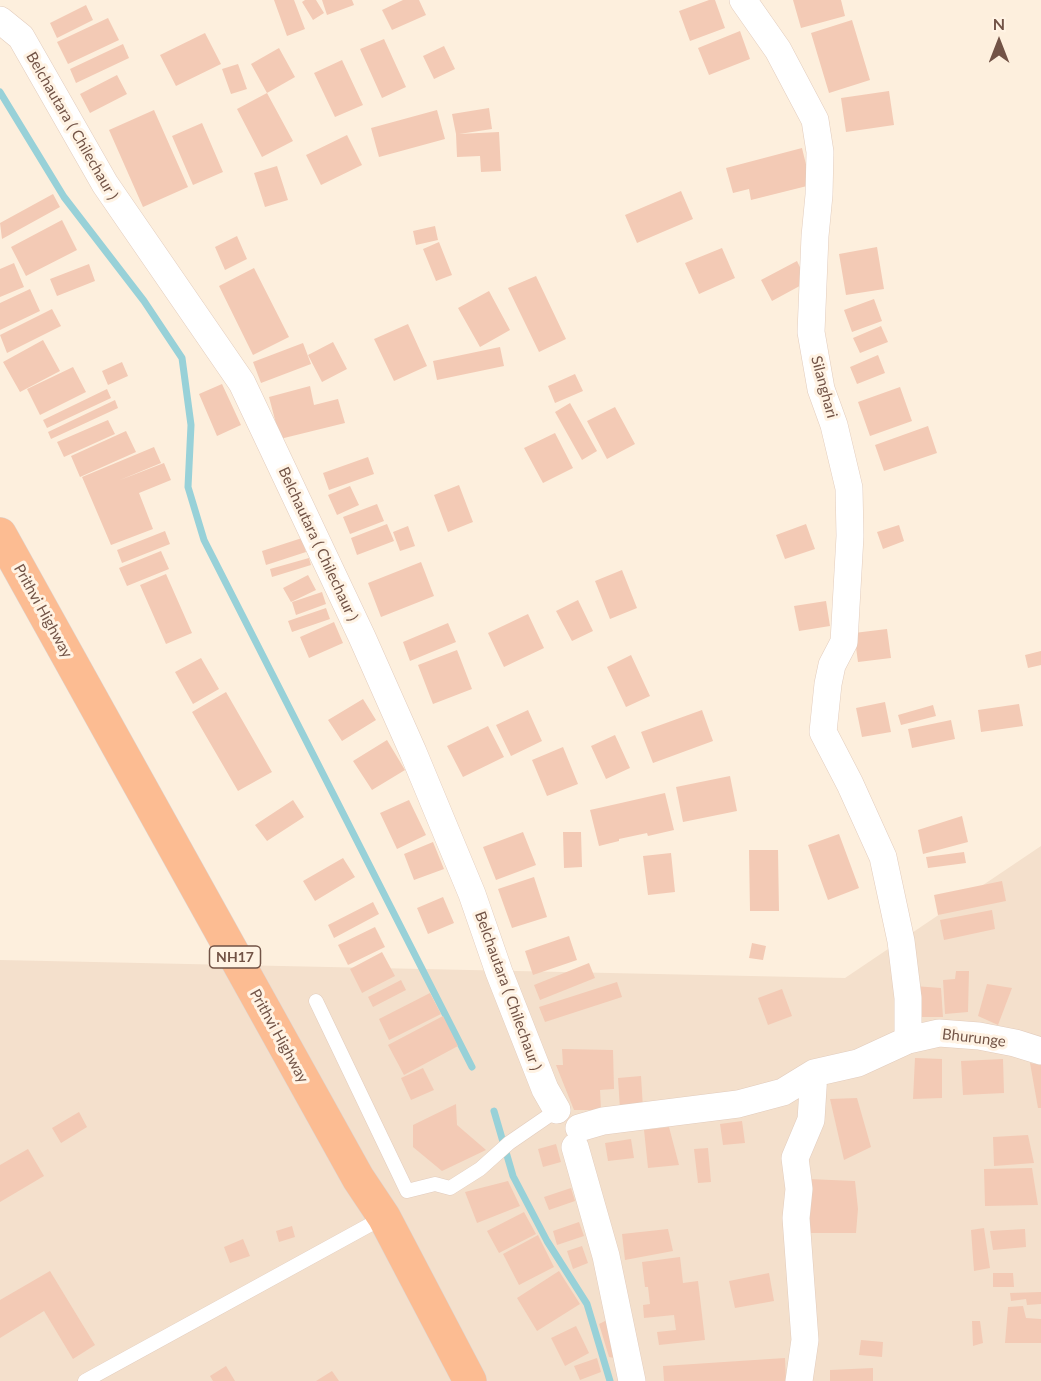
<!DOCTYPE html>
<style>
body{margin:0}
#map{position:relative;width:1041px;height:1381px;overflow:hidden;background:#fdefdd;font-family:Lato,sans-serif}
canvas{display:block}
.north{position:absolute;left:969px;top:12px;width:60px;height:60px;-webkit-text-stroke:4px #fff3e4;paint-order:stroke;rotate:0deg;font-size:16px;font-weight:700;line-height:24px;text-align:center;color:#725346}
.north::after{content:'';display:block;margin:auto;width:21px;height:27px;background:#725346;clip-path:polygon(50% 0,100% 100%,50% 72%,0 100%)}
</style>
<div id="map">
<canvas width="1041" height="1381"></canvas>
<div class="north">N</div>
</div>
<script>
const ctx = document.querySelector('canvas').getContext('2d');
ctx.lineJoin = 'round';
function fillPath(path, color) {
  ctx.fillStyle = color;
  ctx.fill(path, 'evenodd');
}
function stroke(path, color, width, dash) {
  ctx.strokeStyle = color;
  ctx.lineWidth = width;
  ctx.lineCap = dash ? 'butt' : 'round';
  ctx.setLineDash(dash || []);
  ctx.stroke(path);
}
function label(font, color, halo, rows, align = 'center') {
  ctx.font = font + ' Lato,sans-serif';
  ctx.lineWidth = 6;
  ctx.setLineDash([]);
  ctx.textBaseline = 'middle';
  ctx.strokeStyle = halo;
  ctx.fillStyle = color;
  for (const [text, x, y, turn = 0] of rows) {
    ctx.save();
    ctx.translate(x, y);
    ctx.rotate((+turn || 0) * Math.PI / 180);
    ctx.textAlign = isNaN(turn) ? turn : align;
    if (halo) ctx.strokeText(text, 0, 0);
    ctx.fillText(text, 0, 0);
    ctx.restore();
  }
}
fillPath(new Path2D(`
 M1041,846V1381H0V960L845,978Z`), '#f4e0cc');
stroke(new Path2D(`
 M0,92L64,197L144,301L182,358L191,425L188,487L204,540L472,1067
 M494,1111L513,1176L547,1241L587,1304L610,1381`), '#98d1d8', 7);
fillPath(new Path2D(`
 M274,0H294L305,29L287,36Z
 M305,0H316L324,13L313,20L302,2Z
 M322,0H352L354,5L327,15Z
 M403,0H419L426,15L392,30L382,10Z
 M709,0H715L725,28L690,41L679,11Z
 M793,0H841L845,16L801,28Z
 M86,5L93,20L57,38L50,23Z
 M108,18L119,40L68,64L57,42Z
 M852,20L870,80L829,93L811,33Z
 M740,31L750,59L709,75L698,48Z
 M205,33L221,64L176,86L160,55Z
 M384,39L406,87L382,98L360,49Z
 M123,44L129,58L76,83L70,69Z
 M444,46L455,69L434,79L423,56Z
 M279,48L295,77L267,93L251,64Z
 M342,60L363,105L335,117L314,73Z
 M238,64L247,89L231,94L222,69Z
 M117,75L127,94L90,113L80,94Z
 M889,91L894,125L846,132L841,98Z
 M267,93L293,141L262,157L237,109Z
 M489,108L492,129L459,134L499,132L501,171L481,172L480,156L457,157L456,134L452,114Z
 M154,110L188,187L143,207L109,130Z
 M437,110L445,139L379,157L371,128Z
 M202,123L223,172L193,185L172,136Z
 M347,135L362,165L321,185L306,155Z
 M802,148L811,185L751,200L749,189L733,193L726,168Z
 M277,166L288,200L265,207L254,173Z
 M681,191L693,219L637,243L625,215Z
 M53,194L60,207L2,239L0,223Z
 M62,220L77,250L26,276L11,247Z
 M435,226L438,240L416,245L413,231Z
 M237,236L247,259L225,270L215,247Z
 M439,242L452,275L436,281L423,249Z
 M877,247L884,289L846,295L839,254Z
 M722,248L735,278L699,294L685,263Z
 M797,261L807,282L772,301L761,280Z
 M14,263L24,287L0,297V269Z
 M89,264L95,281L57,296L50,279Z
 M254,268L289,337L253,355L219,286Z
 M536,276L566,339L539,352L508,288Z
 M30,289L40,311L0,330V303Z
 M489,291L510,330L480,347L458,308Z
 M874,299L882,321L852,332L844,310Z
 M52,309L61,326L7,353L0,335Z
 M408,324L427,366L394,381L374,339Z
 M881,326L888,342L860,353L853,338Z
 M43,340L60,371L20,392L3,362Z
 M333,342L347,369L322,382L308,355Z
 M303,343L311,364L261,383L253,362Z
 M500,347L504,366L437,380L433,361Z
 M878,355L885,373L857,384L850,367Z
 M122,362L128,376L108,385L102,371Z
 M73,367L86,392L40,415L27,389Z
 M575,374L583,391L555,403L548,386Z
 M222,384L241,425L217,436L199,394Z
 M310,386L314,405L338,399L345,423L280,439L269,397Z
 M900,387L912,421L870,436L858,402Z
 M107,389L111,398L47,428L43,420Z
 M115,400L118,408L51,439L48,432Z
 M570,403L597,451L582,460L555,412Z
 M615,407L635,444L607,459L587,421Z
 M108,420L115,434L64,457L57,442Z
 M928,426L937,453L884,471L875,445Z
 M126,431L136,452L80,477L71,456Z
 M555,433L573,468L543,483L524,448Z
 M154,447L161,463L120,480L164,463L171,480L139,493L153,529L111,545L82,477Z
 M368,457L374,474L329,490L323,473Z
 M459,485L473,522L448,532L434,495Z
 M350,486L359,505L337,515L328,495Z
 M377,504L384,521L350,534L343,517Z
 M387,524L394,541L357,555L351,538Z
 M806,524L815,549L785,559L776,535Z
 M899,525L904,541L883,549L877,532Z
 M408,526L415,546L400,551L393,532Z
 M165,531L170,544L122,563L117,550Z
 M302,538L306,552L266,565L262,551Z
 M161,551L169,569L127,586L119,568Z
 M309,558L311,565L272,577L270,569Z
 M421,562L434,596L381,617L368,583Z
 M622,570L637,608L610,619L595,581Z
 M166,574L192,633L166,644L140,585Z
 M308,575L316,590L291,602L283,588Z
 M322,592L326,604L296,615L292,602Z
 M578,600L593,631L572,641L556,611Z
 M826,601L830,626L799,631L794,606Z
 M326,608L330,619L292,632L288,621Z
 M528,614L544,648L504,667L488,633Z
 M334,622L343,643L309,658L300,637Z
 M448,623L456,642L410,661L403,642Z
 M887,629L891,658L858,662L854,633Z
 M457,650L472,689L433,704L418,665Z
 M1041,651V665L1028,668L1025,655Z
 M631,655L650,696L626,707L607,667Z
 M201,658L219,689L193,704L175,672Z
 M226,692L272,772L238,791L192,712Z
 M363,699L376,720L342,741L328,720Z
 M885,702L891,732L862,737L856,708Z
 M1019,704L1023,726L981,732L978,710Z
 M933,705L936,716L901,725L898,715Z
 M528,710L542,741L511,756L496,725Z
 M702,710L713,741L653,763L641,732Z
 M951,720L955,739L912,748L908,729Z
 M488,726L504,757L463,777L447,746Z
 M615,735L630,768L606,779L591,746Z
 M387,740L405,770L372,790L353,761Z
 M563,747L578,784L547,796L532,760Z
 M730,776L737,811L683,822L676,787Z
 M665,793L674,830L648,836L647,833L619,839V841L599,846L590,810Z
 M293,800L304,817L267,841L255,825Z
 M409,800L426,835L397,849L380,813Z
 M962,816L968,842L923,854L918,830Z
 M523,832L536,865L496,880L483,847Z
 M563,832H581L582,867L564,868Z
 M839,834L859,888L828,900L808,845Z
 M433,842L444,869L414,880L404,854Z
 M749,850H778L779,911H750Z
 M964,852L966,863L928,868L926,857Z
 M671,853L675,892L648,895L643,856Z
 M343,858L355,877L315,901L303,881Z
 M534,877L547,917L512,928L498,889Z
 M1002,881L1006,901L938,915L934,895Z
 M443,897L454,923L428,934L417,908Z
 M373,902L379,914L334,938L328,925Z
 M992,910L995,929L944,940L940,920Z
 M375,927L385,947L348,965L338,945Z
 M569,936L577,960L533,975L525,951Z
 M752,943L766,946L763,960L749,958Z
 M382,952L395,976L362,993L350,969Z
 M589,963L595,978L540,1000L534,985Z
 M956,971H969L968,1012L945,1014L943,980L955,979Z
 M401,980L406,990L373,1007L368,997Z
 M617,982L622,997L545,1022L539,1007Z
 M987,984L1012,988L998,1025L978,1016Z
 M914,986L941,988L943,1017H919Z
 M782,989L792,1016L768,1025L758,998Z
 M430,993L441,1014L389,1040L379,1019Z
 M443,1016L458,1046L404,1075L388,1045Z
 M562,1049L613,1050L614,1089L600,1090L601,1110H574L556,1065H563Z
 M915,1058L942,1059V1098L913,1099Z
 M1003,1059L1004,1093L963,1095L961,1061Z
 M1030,1063L1041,1065V1108H1038Z
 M423,1068L434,1090L411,1100L401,1078Z
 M641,1076L643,1108L620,1109L618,1078Z
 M857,1098L871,1147L844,1160L830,1099Z
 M456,1104L457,1125L486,1150L442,1171L413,1147V1125Z
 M79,1112L87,1127L61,1143L52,1128Z
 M742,1121L745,1143L723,1145L720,1124Z
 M669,1127L679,1165L648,1168L644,1130Z
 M1028,1135L1034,1163L994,1166L993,1137Z
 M631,1139L634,1158L608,1161L605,1143Z
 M556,1144L561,1162L543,1167L538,1149Z
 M708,1148L711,1182L698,1183L694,1149Z
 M28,1149L44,1176L0,1202V1165Z
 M1032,1168L1038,1205L985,1206L984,1169Z
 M808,1179L855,1181L858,1209L856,1233H807Z
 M508,1181L520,1206L477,1223L465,1192Z
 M571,1188L575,1201L549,1210L544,1197Z
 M524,1212L536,1234L499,1253L487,1231Z
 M579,1222L584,1236L557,1245L553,1231Z
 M292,1226L295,1237L279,1242L276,1231Z
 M984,1228L990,1268L974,1271L971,1230Z
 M668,1229L673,1251L625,1260L622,1234Z
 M1025,1229L1026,1247L993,1250L990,1231Z
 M538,1235L554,1267L519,1285L503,1254Z
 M243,1239L250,1256L230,1263L224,1247Z
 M582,1246L588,1263L573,1269L567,1251Z
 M680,1257L683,1283L698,1281L705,1340L659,1345L657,1332L676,1330L674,1315L644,1318L643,1305L650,1304L648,1287H645L642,1262Z
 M50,1271L95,1345L73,1359L44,1311L0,1338V1300Z
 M559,1271L580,1304L537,1331L517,1298Z
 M769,1273L774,1301L735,1308L729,1281Z
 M993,1273H1013L1014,1287H993Z
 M1041,1292V1304L1027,1305L1026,1299L1011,1301L1010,1293Z
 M1023,1306L1026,1318L1041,1319V1343H1005L1008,1307Z
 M613,1317L619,1359L609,1357L599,1324Z
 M972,1321H980L983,1343L973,1346Z
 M576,1326L589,1353L565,1366L551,1338Z
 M861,1340L883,1342L882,1357L859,1355Z
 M597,1358L601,1372L580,1380L574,1366Z
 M785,1358L786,1381H664L663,1366Z
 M226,1366L235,1381H213L210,1376Z
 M873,1368V1381H830V1370Z
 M332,1371L339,1381H316Z`), '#f3cab5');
const service = new Path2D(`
 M316,1001L407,1191L435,1184L450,1188L480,1169L509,1143L557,1110
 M85,1381L384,1217`);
const minor = new Path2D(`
 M743,0L778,50L815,120L820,152L819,195L815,236L811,332L821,389L834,425L849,488L850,536L844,642L832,665L828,684L823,732L850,784L883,857L901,941L908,998V1040
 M0,20L21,37L105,184L242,383L362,637L413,752L472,894L499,972L545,1089L557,1110
 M579,1128L603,1121L738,1104L783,1092L814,1073L858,1063L908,1040L939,1033L979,1036L1015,1043L1041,1051
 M575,1147L606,1256L632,1381
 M799,1381L805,1340L796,1218L799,1189L795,1158L811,1120L814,1073`);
const trunk = new Path2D(`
 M0,534L358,1178L384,1217L470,1381`);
stroke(service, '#e2ccbd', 15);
stroke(minor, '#e2ccbd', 28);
stroke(trunk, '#ddd6d3', 34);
stroke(service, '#fff', 14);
stroke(minor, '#fff', 27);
stroke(trunk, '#fcbc92', 33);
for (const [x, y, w] of [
 [235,957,51]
]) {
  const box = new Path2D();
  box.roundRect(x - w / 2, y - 11, w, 22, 4.5);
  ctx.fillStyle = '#fff3e4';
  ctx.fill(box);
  stroke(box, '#725346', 1.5);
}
label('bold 14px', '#725346', null, [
 ["NH17",235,957]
]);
label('15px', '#725346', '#fff3e4', [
 ["Belchautara ( Chilechaur )",72,126,60],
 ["Silanghari",824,387,75],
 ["Belchautara ( Chilechaur )",318,544,65],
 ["Prithvi Highway",43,611,61],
 ["Belchautara ( Chilechaur )",508,991,70],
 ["Prithvi Highway",279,1036,61],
 ["Bhurunge",974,1038,7]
]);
</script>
